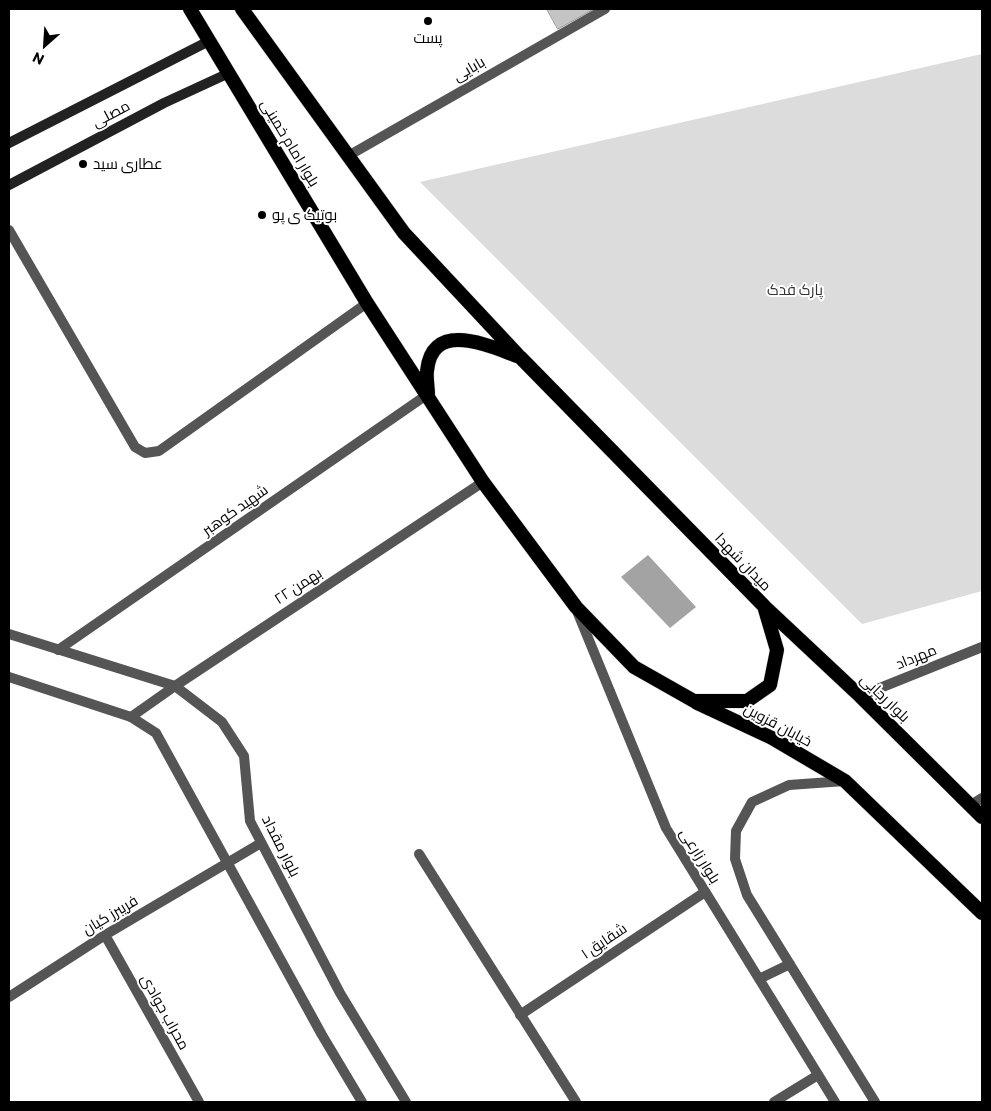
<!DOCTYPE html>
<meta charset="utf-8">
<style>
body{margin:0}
#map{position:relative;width:991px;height:1111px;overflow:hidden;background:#fff;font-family:Commissioner,sans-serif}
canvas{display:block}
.frame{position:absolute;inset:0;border:10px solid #000;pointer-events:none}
.north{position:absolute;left:20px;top:20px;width:50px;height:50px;-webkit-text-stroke:4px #fff;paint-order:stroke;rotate:206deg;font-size:14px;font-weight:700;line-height:20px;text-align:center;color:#000}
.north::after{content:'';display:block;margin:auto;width:18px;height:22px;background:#000;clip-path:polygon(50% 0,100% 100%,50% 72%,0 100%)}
</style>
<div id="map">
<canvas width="991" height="1111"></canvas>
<div class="frame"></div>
<div class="north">N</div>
</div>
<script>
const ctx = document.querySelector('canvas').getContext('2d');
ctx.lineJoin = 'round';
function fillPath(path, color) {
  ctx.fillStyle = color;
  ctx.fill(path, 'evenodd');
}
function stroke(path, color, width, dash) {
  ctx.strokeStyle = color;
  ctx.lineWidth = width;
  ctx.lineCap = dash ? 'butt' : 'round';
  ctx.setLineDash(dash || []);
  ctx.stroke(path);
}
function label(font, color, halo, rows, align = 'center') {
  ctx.font = font + ' Commissioner,Cairo,sans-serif';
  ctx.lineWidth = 4;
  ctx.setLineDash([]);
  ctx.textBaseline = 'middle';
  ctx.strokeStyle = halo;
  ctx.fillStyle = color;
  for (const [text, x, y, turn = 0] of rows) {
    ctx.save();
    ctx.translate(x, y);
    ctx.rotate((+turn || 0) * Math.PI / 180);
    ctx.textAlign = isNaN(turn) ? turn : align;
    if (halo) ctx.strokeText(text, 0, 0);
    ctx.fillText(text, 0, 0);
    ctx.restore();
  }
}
fillPath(new Path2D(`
 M982,54V591L862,624L420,182Z`), '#dcdcdc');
fillPath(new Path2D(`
 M648,555L696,607L670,628L621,577Z`), '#a3a3a3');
const building = new Path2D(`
 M547,9H594L558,29Z`);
fillPath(building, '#c4c4c4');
stroke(building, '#999', 1);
const trunk = new Path2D(`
 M190,9L367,303L483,482L576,607L634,667L694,701H747L770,685L777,650L764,606L520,357C491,347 432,318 427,371C426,378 428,387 428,394
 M242,9L404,233L518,355
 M765,607L860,696L982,817
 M697,703L772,738L845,781L982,913`);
stroke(trunk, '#dbdbdb', 15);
stroke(new Path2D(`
 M348,156L605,9
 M9,230L135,447L145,453L159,451L367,303
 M58,650L428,394
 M860,696L982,647
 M131,717L175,686L483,482
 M971,805L982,798
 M419,854L576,1102
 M105,935L199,1102
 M9,997L105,935L261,843
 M520,1015L705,892
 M774,1102L818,1075`), '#555', 10);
stroke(new Path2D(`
 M577,611L666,828L835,1102
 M9,634L175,686L222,722L244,756L250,821L340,993L406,1102
 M9,677L131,717L156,733L322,1035L362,1102
 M845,781L789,785L752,802L736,831L735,859L747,895L875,1102
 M759,979L790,964`), '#555', 10);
stroke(new Path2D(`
 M9,143L209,41
 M9,185L164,103L229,73`), '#222', 10);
stroke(trunk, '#000', 14);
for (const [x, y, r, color] of [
 [428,21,5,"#000"],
 [83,164,5,"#000"],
 [262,215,5,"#000"]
]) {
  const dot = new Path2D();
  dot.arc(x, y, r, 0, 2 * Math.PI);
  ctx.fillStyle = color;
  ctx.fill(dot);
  stroke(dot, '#fff', 2);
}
label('15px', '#000', '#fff', [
 ["پست",428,38,"center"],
 ["عطاری سید",93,164],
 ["بوتیک ی پو",272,215]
], 'left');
label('15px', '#000', '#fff', [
 ["بابایی",469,69,-30],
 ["مصلی",111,114,-28],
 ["بلوار امام خمینی",290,143,59],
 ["شهید کوهبر",235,510,-35],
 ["میدان شهدا",743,562,46],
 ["۲۲ بهمن",298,586,-33],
 ["مهرداد",916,657,-22],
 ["بلوار رجایی",885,698,44],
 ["خیابان قزوین",778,725,28],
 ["بلوار مقداد",281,846,63],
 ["بلوار زارعی",700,856,58],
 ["فریبرز کیان",110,915,-31],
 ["شقایق ۱",604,941,-34],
 ["محراب جوادی",165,1012,61]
]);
label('15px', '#333', '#fff', [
 ["پارک فدک",795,290]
]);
</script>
